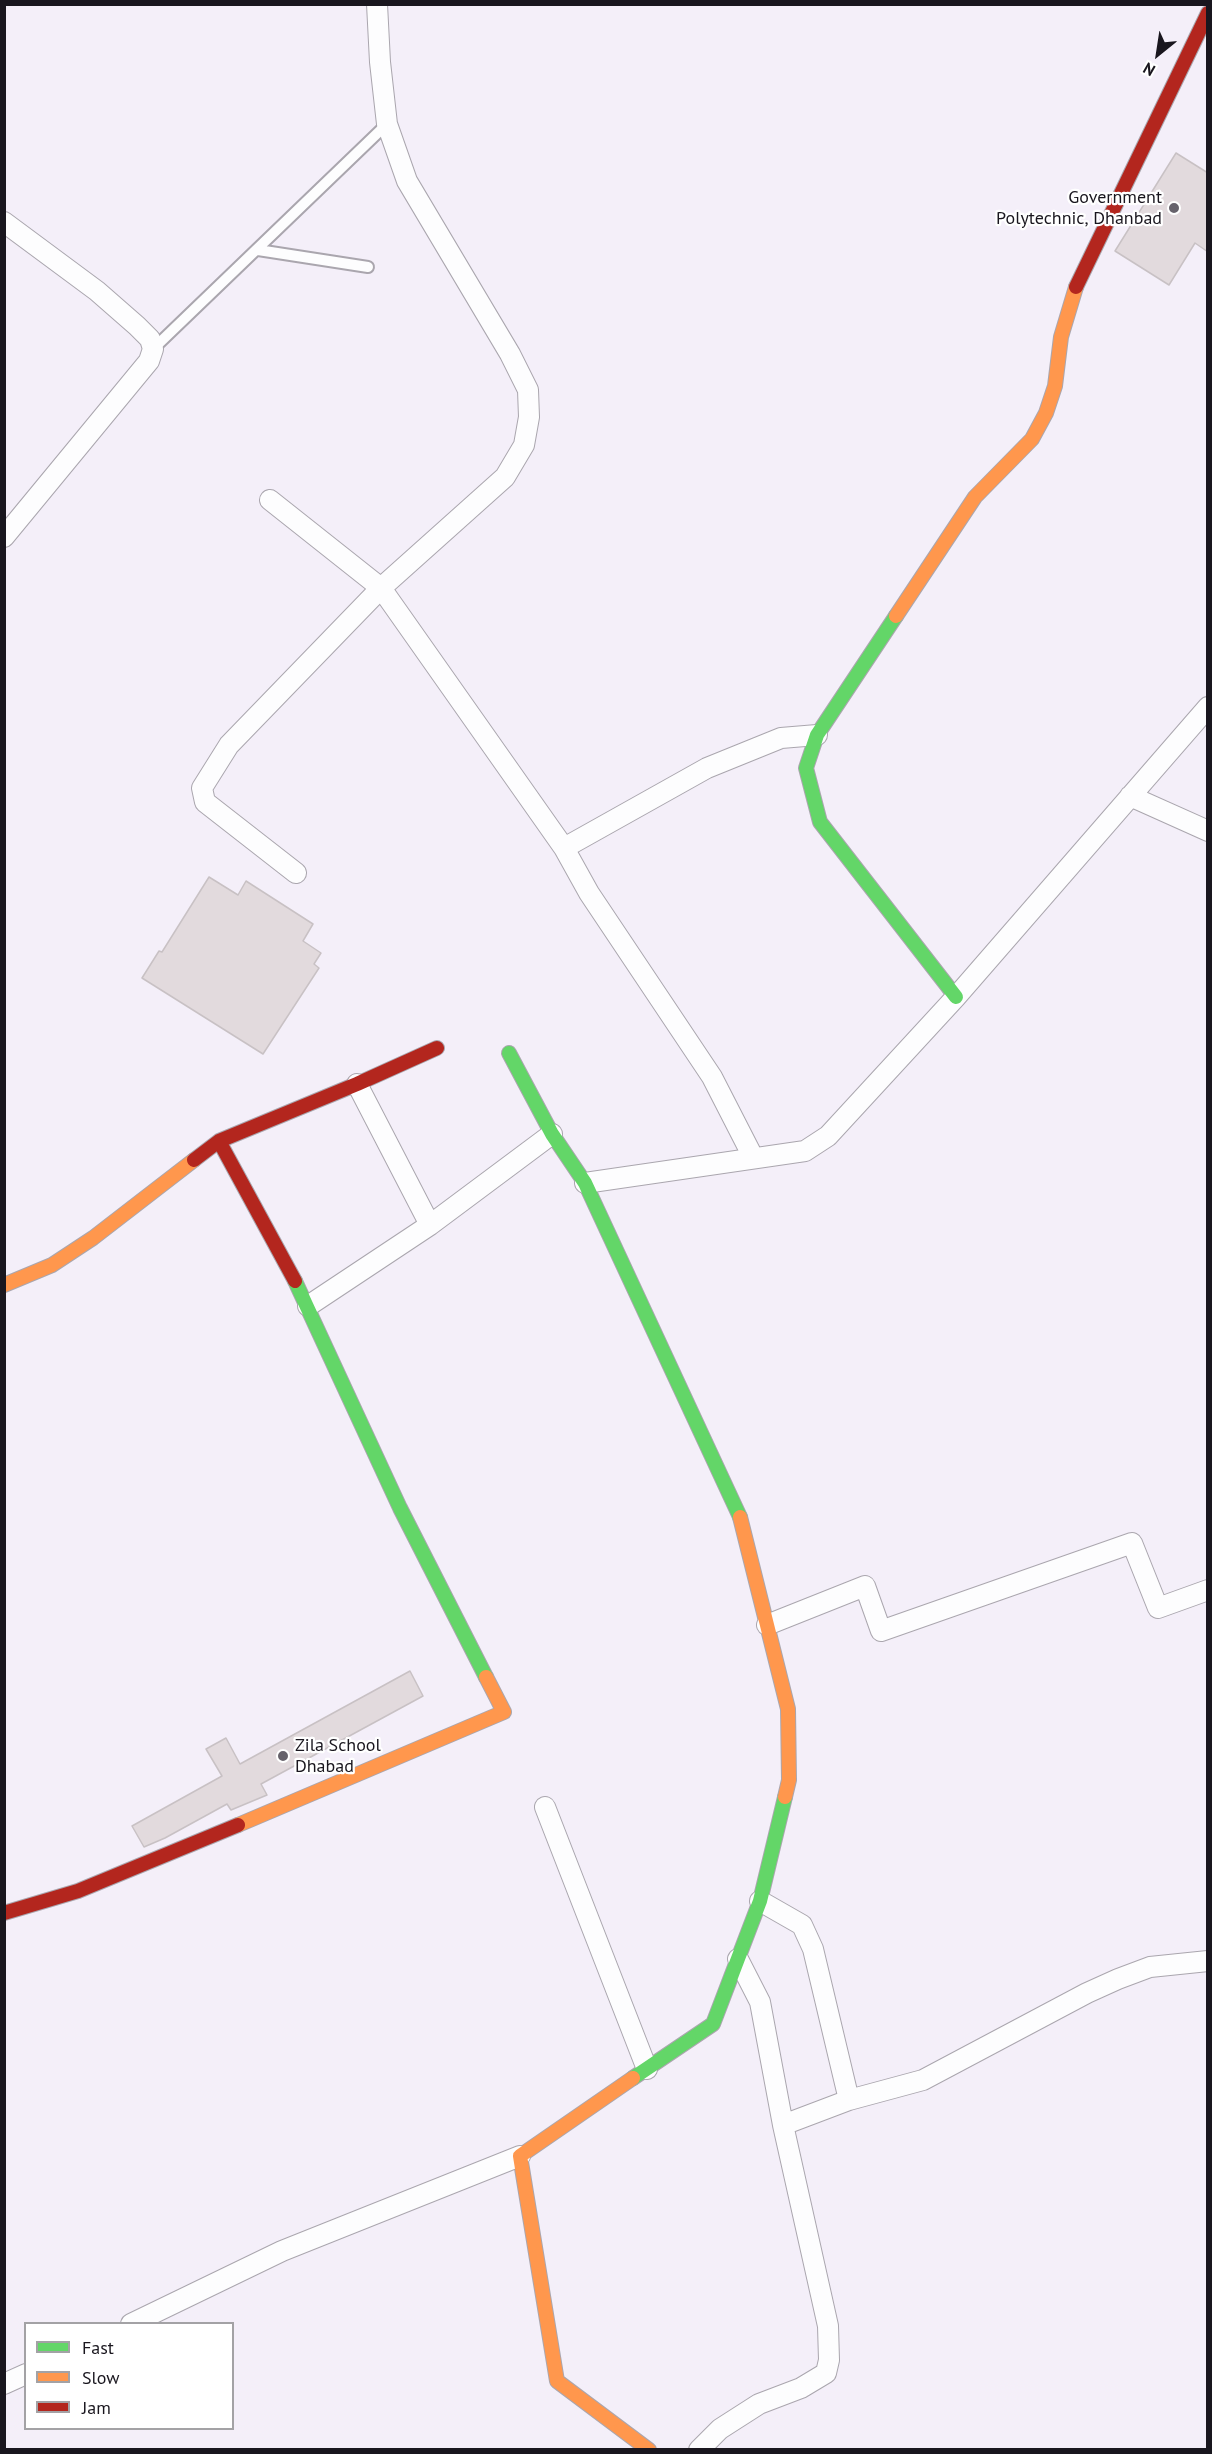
<!DOCTYPE html>
<style>
body{margin:0}
#map{position:relative;width:1212px;height:2454px;overflow:hidden;background:#f4eff9;font-family:"PT Sans",sans-serif}
canvas{display:block}
.frame{position:absolute;inset:0;border:6px solid #19161e;pointer-events:none}
.legend{position:absolute;left:24px;top:2322px;width:210px;height:108px;box-sizing:border-box;background:#fff;border:2px solid #a3a2a5;margin:0;padding:8px 10px;list-style:none;font-size:18px;color:#19161e}
.legend li{display:flex;align-items:center;gap:12px;height:30px}
.legend b{width:30px;border:2px solid #a3a2a5}
.north{position:absolute;left:1128px;top:24px;width:60px;height:60px;-webkit-text-stroke:4px #fff;paint-order:stroke;rotate:210deg;font-size:16px;font-weight:700;line-height:24px;text-align:center;color:#19161e}
.north::after{content:'';display:block;margin:auto;width:21px;height:27px;background:#19161e;clip-path:polygon(50% 0,100% 100%,50% 72%,0 100%)}
</style>
<div id="map">
<canvas width="1212" height="2454"></canvas>
<div class="frame"></div>
<ul class="legend">
<li><b style="height:8px;background:#63d668"></b>Fast</li>
<li><b style="height:8px;background:#ff974d"></b>Slow</li>
<li><b style="height:8px;background:#b3261e"></b>Jam</li>
</ul>
<div class="north">N</div>
</div>
<script>
const ctx = document.querySelector('canvas').getContext('2d');
ctx.lineJoin = 'round';
function fillPath(path, color) {
  ctx.fillStyle = color;
  ctx.fill(path, 'evenodd');
}
function stroke(path, color, width, dash) {
  ctx.strokeStyle = color;
  ctx.lineWidth = width;
  ctx.lineCap = dash ? 'butt' : 'round';
  ctx.setLineDash(dash || []);
  ctx.stroke(path);
}
function label(font, color, halo, rows, align = 'center') {
  ctx.font = font + ' "PT Sans",sans-serif';
  ctx.lineWidth = 4.5;
  ctx.setLineDash([]);
  ctx.textBaseline = 'middle';
  ctx.strokeStyle = halo;
  ctx.fillStyle = color;
  for (const [text, x, y, turn = 0] of rows) {
    ctx.save();
    ctx.translate(x, y);
    ctx.rotate((+turn || 0) * Math.PI / 180);
    ctx.textAlign = isNaN(turn) ? turn : align;
    if (halo) ctx.strokeText(text, 0, 0);
    ctx.fillText(text, 0, 0);
    ctx.restore();
  }
}
const building = new Path2D(`
 M1176,153L1208,173V252L1195,243L1169,285L1115,251Z
 M209,877L238,895L246,881L313,924L303,941L321,953L314,964L319,968L263,1054L142,978L159,951L162,952Z
 M410,1671L423,1696L261,1784L267,1795L231,1810L227,1804L165,1838L144,1847L132,1826L222,1776L206,1749L226,1738L240,1764Z`);
fillPath(building, '#e2dadd');
stroke(building, '#c8c1c4', 1.5);
const lane = new Path2D(`
 M258,250L368,267
 M153,349L387,124`);
const street = new Path2D(`
 M4,222L97,291L137,326L150,339L153,349L149,361L4,537
 M270,500L381,588L564,848L589,893L712,1077L753,1157
 M1130,796L1208,831
 M564,848L707,768L781,738L817,735
 M296,873L205,802L202,788L229,745L381,588L505,477L524,445L529,417L528,390L510,354L407,181L387,124L380,62L377,4
 M357,1084L430,1225
 M585,1183L805,1151L828,1136L956,997L1208,707
 M308,1306L430,1225L552,1134
 M767,1625L865,1586L881,1631L1132,1543L1158,1608L1208,1590
 M545,1807L647,2069
 M760,1901L802,1925L813,1949L849,2100
 M783,2125L849,2100L923,2080L1087,1993L1118,1979L1150,1967L1208,1961
 M131,2324L282,2251L520,2156
 M4,2384L26,2374
 M699,2450L720,2429L759,2404L801,2388L826,2373L829,2360L828,2326L783,2125L760,2002L738,1959`);
const fast = new Path2D(`
 M896,616L817,735L806,768L820,822L956,997
 M509,1053L552,1134L585,1183L740,1517
 M295,1281L400,1508L486,1677
 M633,2078L713,2024L760,1901L785,1797`);
const slow = new Path2D(`
 M896,616L975,497L1032,439L1046,413L1055,386L1061,337L1076,287
 M4,1285L52,1265L93,1238L194,1160
 M740,1517L788,1709L789,1780L785,1797
 M238,1825L504,1712L486,1677
 M633,2078L520,2156L557,2381L649,2450`);
const jam = new Path2D(`
 M1076,287L1208,13
 M219,1141L295,1281
 M194,1160L219,1141L357,1084L437,1048
 M4,1913L78,1891L238,1825`);
stroke(lane, '#aaa6ae', 14);
stroke(street, '#aaa6ae', 22);
stroke(fast, '#aaa6ae', 16);
stroke(slow, '#aaa6ae', 16);
stroke(jam, '#aaa6ae', 16);
stroke(lane, '#fdfdfe', 10);
stroke(street, '#fdfdfe', 20);
stroke(fast, '#63d668', 14);
stroke(slow, '#ff974d', 14);
stroke(jam, '#b3261e', 14);
for (const [x, y, r, color] of [
 [1174,208,6,"#66626b"],
 [283,1756,6,"#66626b"]
]) {
  const dot = new Path2D();
  dot.arc(x, y, r, 0, 2 * Math.PI);
  ctx.fillStyle = color;
  ctx.fill(dot);
  stroke(dot, '#fff', 2);
}
label('18px', '#19161e', '#fff', [
 ["Government",1162,198],
 ["Polytechnic, Dhanbad",1162,219],
 ["Zila School",295,1746,"left"],
 ["Dhabad",295,1767,"left"]
], 'right');
</script>
